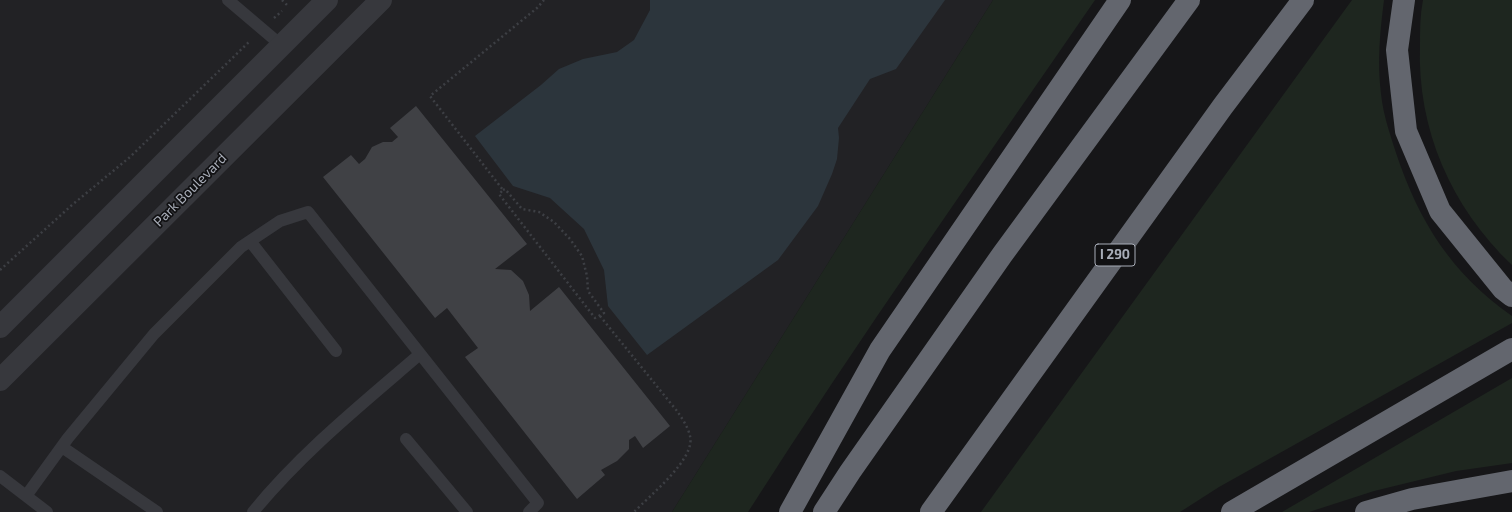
<!DOCTYPE html>
<style>
body{margin:0}
canvas{display:block;background:#161618}
</style>
<canvas width="1512" height="512"></canvas>
<script>
const ctx = document.querySelector('canvas').getContext('2d');
ctx.lineJoin = 'round';
function fillPath(path, color) {
  ctx.fillStyle = color;
  ctx.fill(path, 'evenodd');
}
function stroke(path, color, width, dash) {
  ctx.strokeStyle = color;
  ctx.lineWidth = width;
  ctx.lineCap = dash ? 'butt' : 'round';
  ctx.setLineDash(dash || []);
  ctx.stroke(path);
}
function label(font, color, halo, rows, align = 'center') {
  ctx.font = font + ' "Exo 2",sans-serif';
  ctx.lineWidth = 3.5;
  ctx.setLineDash([]);
  ctx.textBaseline = 'middle';
  ctx.strokeStyle = halo;
  ctx.fillStyle = color;
  for (const [text, x, y, turn = 0] of rows) {
    ctx.save();
    ctx.translate(x, y);
    ctx.rotate((+turn || 0) * Math.PI / 180);
    ctx.textAlign = isNaN(turn) ? turn : align;
    if (halo) ctx.strokeText(text, 0, 0);
    ctx.fillText(text, 0, 0);
    ctx.restore();
  }
}
fillPath(new Path2D(`
 M0,0H993L672,512H0Z`), '#222225');
fillPath(new Path2D(`
 M993,0H1095C978,170 859,338 748,512H672Z
 M1352,0H1384C1380,31 1377,62 1381,94C1383,114 1390,134 1396,153C1419,222 1452,274 1512,316V323L1219,487L1180,512H981Z
 M1423,0H1512V265C1451,207 1417,129 1420,45C1420,30 1420,15 1423,0Z
 M1512,378V463L1456,471L1374,491L1309,512H1282Z`), '#1e261f');
fillPath(new Path2D(`
 M650,0H945L896,69L870,79L838,128L839,138L837,159L832,174L818,206L778,260L647,355L608,306L604,270L584,229L550,198L513,186L475,136L541,85L559,69L583,59L617,52L634,40L650,10Z`), '#2c353c');
fillPath(new Path2D(`
 M416,106L527,244L495,269L511,270L523,281L529,295L530,311L559,287L670,426L643,448L635,436L629,440V449L617,461L601,470L605,475L577,499L465,357L478,348L447,308L435,318L323,177L351,155L359,164L365,159L372,147L383,142H392L398,137L390,128Z`), '#404145');
stroke(new Path2D(`
 M282,0L288,6
 M274,18L282,11
 M503,190L505,189L522,209L539,212L554,222L570,239L582,256L587,276L588,291L604,313L595,318L499,194L503,190L430,96L537,8L544,0
 M0,270L72,205L130,157L250,41
 M600,316L677,411C682,418 688,427 690,436C696,459 649,496 634,512`), '#3d3f44', 2.5, [2, 3]);
stroke(new Path2D(`
 M228,0L281,45
 M250,241L336,351
 M406,439L467,512
 M62,447L157,512
 M0,476L47,512
 M26,496L68,438L154,334L241,247L280,221L308,212L538,503L529,512
 M253,512C302,452 362,404 420,354`), '#37383d', 12);
stroke(new Path2D(`
 M0,327L327,0
 M0,380L381,0`), '#37383d', 22);
stroke(new Path2D(`
 M1404,0L1397,50L1406,131L1440,211L1503,289L1512,296
 M790,512L880,350L1120,0
 M824,512L850,472L1002,255L1189,0
 M931,512L1223,106L1303,0
 M1232,512L1512,349
 M1366,512L1412,499L1512,481`), '#63666e', 22);
for (const [x, y, w] of [
 [1115,255,40]
]) {
  const box = new Path2D();
  box.roundRect(x - w / 2, y - 11, w, 22, 3);
  ctx.fillStyle = '#111113';
  ctx.fill(box);
  stroke(box, '#a8adb8', 1);
}
label('bold 13px', '#a8adb8', null, [
 ["I 290",1115,255]
]);
label('14px', '#a8adb8', '#111113', [
 ["Park Boulevard",190,190,-45]
]);
</script>
